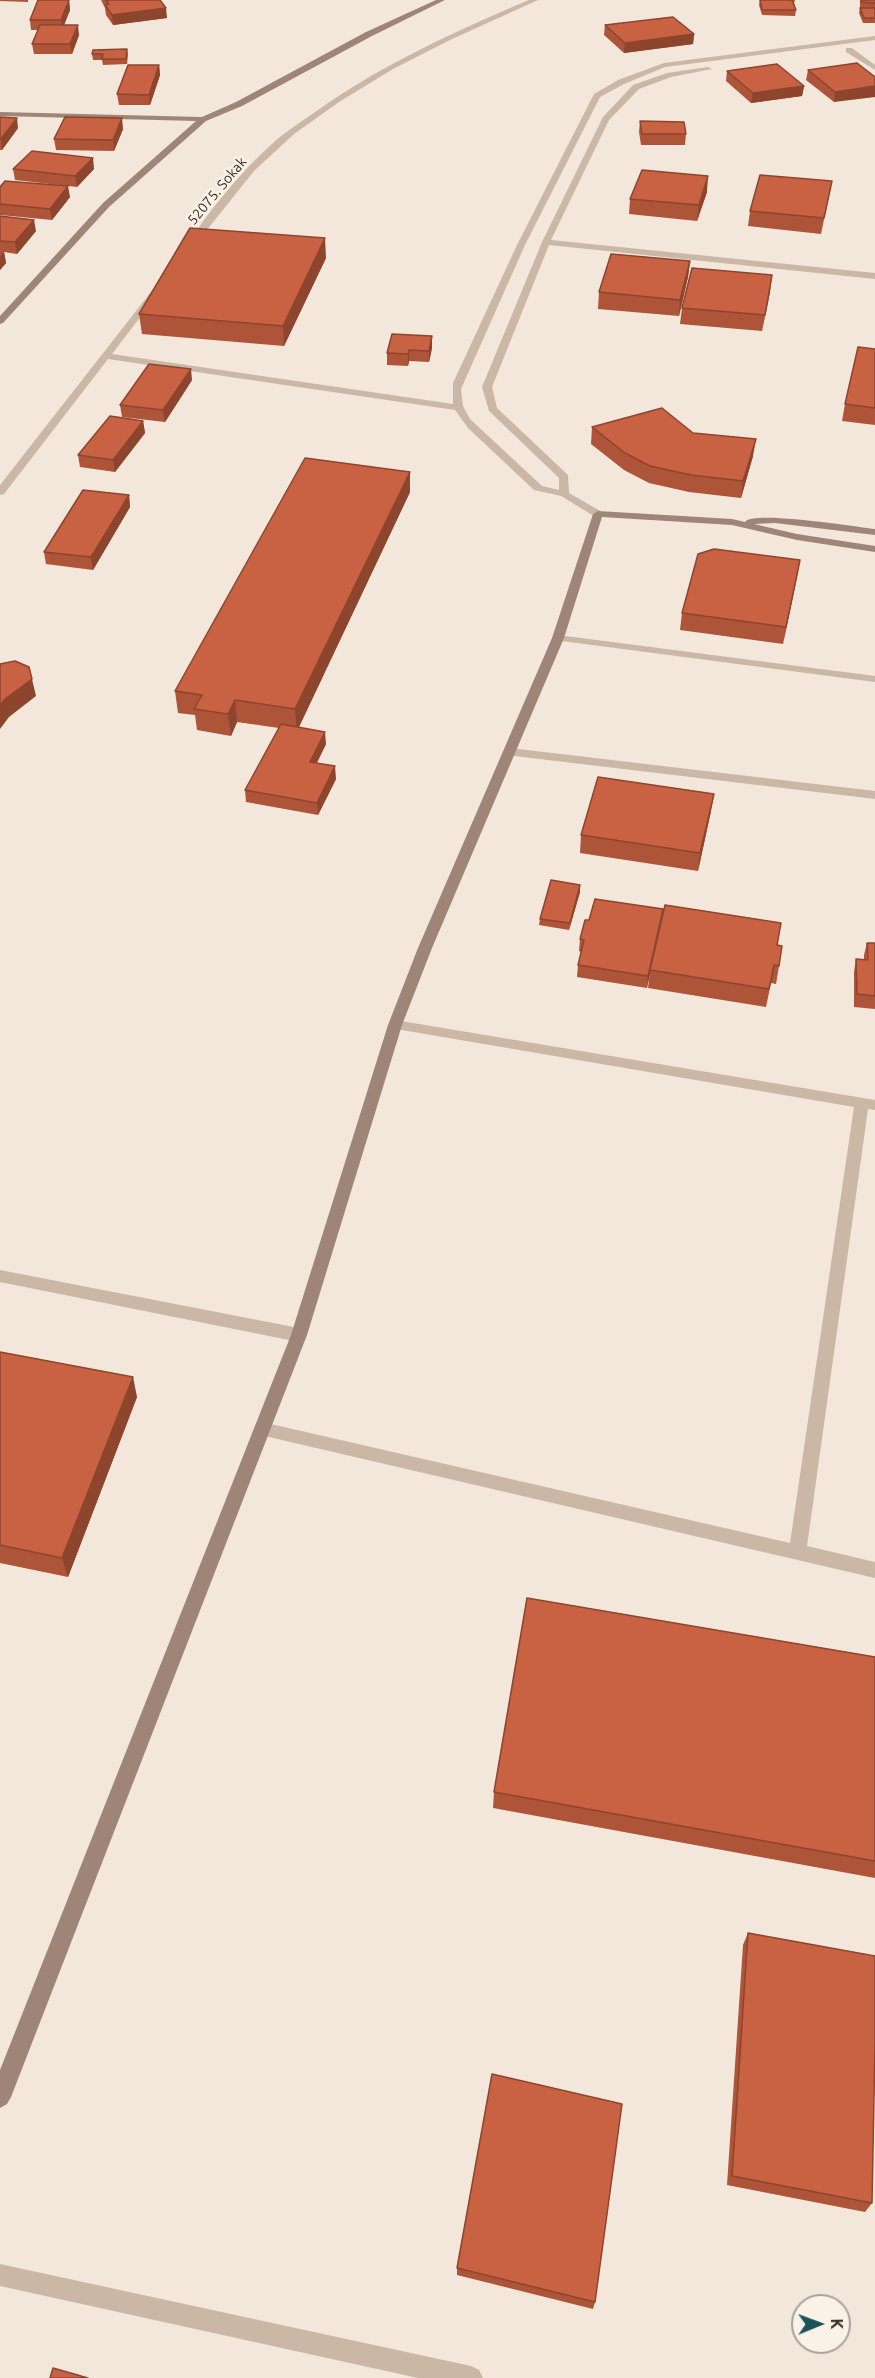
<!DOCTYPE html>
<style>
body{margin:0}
#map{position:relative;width:875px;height:2378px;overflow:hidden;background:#f2e7da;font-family:Ubuntu,sans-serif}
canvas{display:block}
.north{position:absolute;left:791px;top:2294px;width:60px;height:60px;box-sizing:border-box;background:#faf1e7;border:2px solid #aca29a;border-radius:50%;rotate:89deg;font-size:16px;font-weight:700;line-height:24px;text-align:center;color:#362c27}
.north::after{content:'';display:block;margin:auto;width:21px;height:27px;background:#1c5559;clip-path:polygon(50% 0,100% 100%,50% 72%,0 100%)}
</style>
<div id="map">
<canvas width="875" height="2378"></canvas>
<div class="north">K</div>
</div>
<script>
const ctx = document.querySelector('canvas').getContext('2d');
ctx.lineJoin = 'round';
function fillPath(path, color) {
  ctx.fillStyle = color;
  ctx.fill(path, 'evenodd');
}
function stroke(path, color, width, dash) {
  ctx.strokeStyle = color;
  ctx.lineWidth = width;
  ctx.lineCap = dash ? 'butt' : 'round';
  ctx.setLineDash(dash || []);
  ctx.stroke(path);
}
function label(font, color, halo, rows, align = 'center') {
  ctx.font = font + ' Ubuntu,sans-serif';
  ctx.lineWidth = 5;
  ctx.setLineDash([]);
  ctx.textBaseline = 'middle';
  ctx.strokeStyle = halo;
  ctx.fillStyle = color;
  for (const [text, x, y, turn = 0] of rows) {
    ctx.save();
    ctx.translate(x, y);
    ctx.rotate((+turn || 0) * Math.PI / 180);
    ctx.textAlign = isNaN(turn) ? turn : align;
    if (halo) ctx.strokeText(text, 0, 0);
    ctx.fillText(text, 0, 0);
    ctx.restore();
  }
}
fillPath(new Path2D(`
 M529,0H538L450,40L393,69L339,102L294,134L254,171L194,246H188L187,244C212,208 240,172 273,143C287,130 303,121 318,110C383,64 456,31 529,0Z
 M875,36V40L665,67L624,84L600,97L525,245L461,389L463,406L470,419L542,486L559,490V478L489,411L482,387L542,242L603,117L633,85L667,73L708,67L712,69L671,77L639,89L609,120L551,240L875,273V279L549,245L492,387L497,408L568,475L569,493L602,512V516H594L561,496L534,490L468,428L455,410L108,359L4,494L0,495V485L154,288L157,287L161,290L112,354L453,404V383L517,245L594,94L618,80L664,63Z
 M846,48H852L875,65V70L846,52Z
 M558,635L875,676V682L554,640L552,638Z
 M510,748L875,791V799L506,755V749Z
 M395,1020L875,1100V1110L868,1109L807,1546L875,1562V1578L256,1434L254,1429L256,1424L262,1422L790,1543L854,1107L390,1028L388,1025L390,1022Z
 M0,1270L299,1328L305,1330L307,1335L305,1340L299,1342L0,1282Z
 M0,2264L471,2366L479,2370L483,2378H418L0,2286Z`), '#cbb7a6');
fillPath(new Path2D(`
 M436,0H445L372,36L242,106L206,121L109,207L3,323L0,324V316L103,203L196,121L0,116V112L202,117L236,102L366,32Z
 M598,511L732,519L745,522C752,510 856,527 875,529V535L775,523L754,524L797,534L875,546V552L797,540L732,525L602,517L564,638L432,948L402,1025L307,1335L11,2097L7,2104L0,2108V2070L291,1335L388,1025L418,948L552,638L593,514Z`), '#9e8577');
fillPath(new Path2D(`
 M0,0H28V2L0,1Z
 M69,0L70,10L64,25L79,35L72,54H34L32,44L38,30H31L30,20Z
 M101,0H160L167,18L113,25L106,15L105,8Z
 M760,0H795L794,3L796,10L795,16L762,15L759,5Z
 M860,0H875V23H863L859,13L860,8Z
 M605,25L694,34L693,44L624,53L604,35Z
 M127,49L128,55L127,64L103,65L102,60H93L92,54Z
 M857,63L834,102L806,80L808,70Z
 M159,65L160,75L150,105H119L117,94Z
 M727,71L804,86L802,96L751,103L726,81Z
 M0,117L18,128L2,150H0Z
 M640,121L686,134L685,145H641L639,132Z
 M123,129L114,151L56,150L54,139Z
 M13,169H94L77,187L15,180Z
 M832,181L821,234L748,226L750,211Z
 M0,187L70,197L52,220L0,215Z
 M707,192L697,221L629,214L630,199Z
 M0,216L36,231L17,254L4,252L6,263L0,270Z
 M326,258L284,346L142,334L139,314Z
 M690,261L688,277L679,316L598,309L599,292Z
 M770,292L762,331L680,324L682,308Z
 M392,334L432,348L429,362L409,361L408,366L387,365V353Z
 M875,349V425L842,421L845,404Z
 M192,380L165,422L122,417L120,405Z
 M143,421L145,433L115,472L80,467L78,455Z
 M592,427L693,433L753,456L741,498L689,492L649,483L624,470L591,444Z
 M410,492L299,727L326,744L317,763L336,779L318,815L246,802L245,790L279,728L237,722L231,736L197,730L195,715L178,713L175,691Z
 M129,495L130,507L93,570L46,564L44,552Z
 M797,577L783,644L680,630L682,613Z
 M711,811L698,871L580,853L581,835Z
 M580,885V892L569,930L539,925L540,919Z
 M663,909L661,922L777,945L779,966L776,984L771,983L766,1007L648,988L650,972L647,988L577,977L578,965L581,952L579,951L580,939L589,920Z
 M867,943H875V1009L854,1007V972L856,959L864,960V955Z
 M0,1352L137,1397L68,1577L0,1563Z
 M875,1657V1878L493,1808L494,1792Z
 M748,1933L872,2203L865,2212L727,2185L743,1945Z
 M457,2268L595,2302L593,2309L457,2275Z`), '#ad5439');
fillPath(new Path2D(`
 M69,0L70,10L62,30L61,20Z
 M166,8L167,18L113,25L112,15Z
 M78,25L79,35L72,54L70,44Z
 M694,34L693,44L624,53L625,43Z
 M159,65L160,75L150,105L149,95Z
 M804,86L802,96L751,103L753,93Z
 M875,86V97L834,102L835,92Z
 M17,118L18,128L2,150L1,139Z
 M122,118L123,129L114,151L113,140Z
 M93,158L94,169L77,187L75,176Z
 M708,176L707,192L697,221L699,205Z
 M68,186L70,197L52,220L50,209Z
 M34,220L36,231L17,254L15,242Z
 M325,238L326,258L284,346L283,326Z
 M4,252L6,263L0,270V256Z
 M690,261L688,277L679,316L680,300Z
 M772,275L770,292L762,331L765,315Z
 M432,336V348L429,362V351Z
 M409,350V361L408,366V354Z
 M191,369L192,380L165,422L163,410Z
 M143,421L145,433L115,472L113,460Z
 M756,439L753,456L741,498L743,481Z
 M410,472V492L297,731L295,709Z
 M129,495L130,507L93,570L91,557Z
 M800,560L797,577L783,644L786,627Z
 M32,679L36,696L9,717L0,729V706L5,699Z
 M235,700L237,722L231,736L228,714Z
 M325,732L326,744L311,774L310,762Z
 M335,766L336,779L318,815L317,803Z
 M714,794L711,811L698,871L700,853Z
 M580,885V892L569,930L570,923Z
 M663,909L661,922L647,988L648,976Z
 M133,1377L137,1397L68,1577L62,1558Z`), '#8d452e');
const building = new Path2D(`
 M38,0H69L61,20H30Z
 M106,0H160L166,8L112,15L105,5L109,4Z
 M760,0H792L796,10H762Z
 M861,0H875V3L861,2Z
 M860,8H875V18H864Z
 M673,17L694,34L625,43L605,25Z
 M40,25H78L70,44H32Z
 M127,49L126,59H102L103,54H92L93,50Z
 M857,63L875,77V86L835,92L808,70Z
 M777,64L804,86L753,93L727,71Z
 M128,65H159L149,95L117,94Z
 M0,117L17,118L1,139H0Z
 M65,117L122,118L113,140L54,139Z
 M640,121L684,122L686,134H642Z
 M32,151L93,158L75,176L13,169Z
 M642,170L708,176L699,205L630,199Z
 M760,175L832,181L824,218L750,211Z
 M5,181L68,186L50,209L0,204V187Z
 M0,216L34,220L15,242L0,241Z
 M190,228L325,238L283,326L139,314Z
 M611,254L690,261L680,300L599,292Z
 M692,268L772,275L765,315L682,308Z
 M392,334L432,336L429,351L409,350L408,354L387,353Z
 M858,347L875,349V408L845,404Z
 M149,364L191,369L163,410L120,405Z
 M662,408L693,433L756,439L743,481L691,475L650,466L625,453L592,427Z
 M110,416L143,421L113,460L78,455Z
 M305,458L410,472L295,709L235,700L228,714L194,709L202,695L175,691Z
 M83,490L129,495L91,557L44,552Z
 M714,549L800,560L786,627L682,613L698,554Z
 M15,661L29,667L32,679L5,699L0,706V664Z
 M281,724L325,732L310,762L335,766L317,803L245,790Z
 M598,777L714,794L700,853L581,835Z
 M551,880L580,885L570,923L540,919Z
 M595,899L663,909L648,976L578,965L584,940L580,939L585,920H589Z
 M665,905L781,923L777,945L782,946L779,966L774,965L769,989L650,970Z
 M867,943H875V996L857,994L856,959L868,960Z
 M0,1352L133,1377L62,1558L0,1545Z
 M527,1598L875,1657V1861L494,1792Z
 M748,1933L875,1956V2044L872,2203L732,2176Z
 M492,2074L622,2104L595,2302L457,2268Z
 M53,2368L88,2378H50Z`);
fillPath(building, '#c96242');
stroke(building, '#8d452e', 1.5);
label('14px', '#362c27', '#faf1e7', [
 ["52075. Sokak",217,191,-50]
]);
</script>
